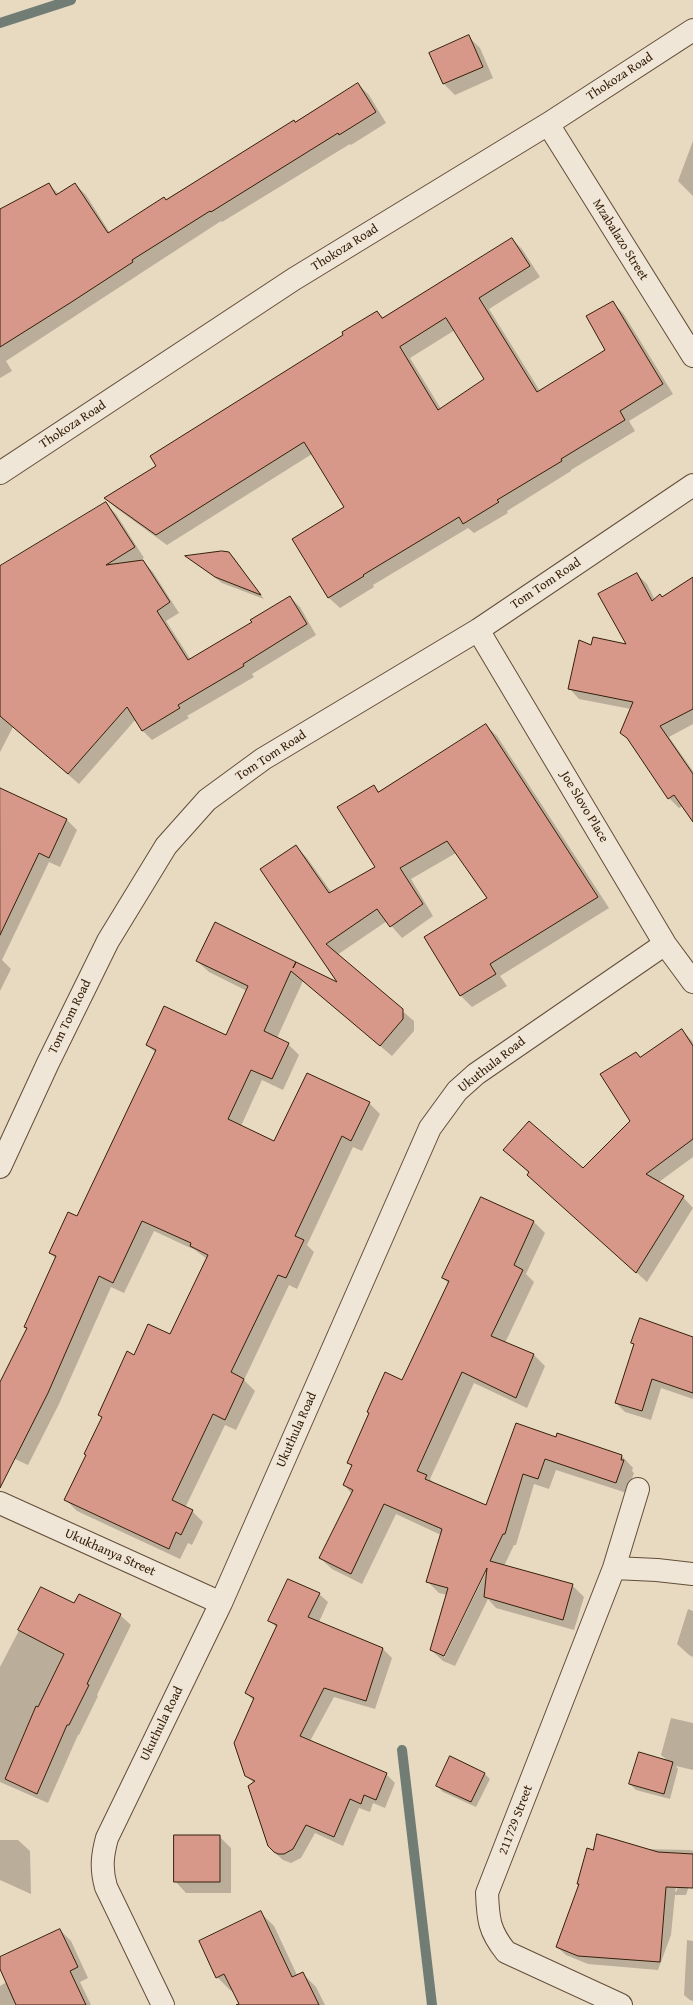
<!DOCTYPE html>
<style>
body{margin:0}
canvas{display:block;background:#e8d9c1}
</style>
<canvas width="693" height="2005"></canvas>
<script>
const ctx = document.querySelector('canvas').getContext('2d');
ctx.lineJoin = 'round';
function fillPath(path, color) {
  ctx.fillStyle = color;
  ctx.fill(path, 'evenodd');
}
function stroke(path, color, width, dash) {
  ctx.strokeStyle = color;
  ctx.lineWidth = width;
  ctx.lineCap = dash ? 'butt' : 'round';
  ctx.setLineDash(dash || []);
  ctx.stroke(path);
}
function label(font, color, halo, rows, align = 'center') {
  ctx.font = font + ' "Gentium Book Plus",serif';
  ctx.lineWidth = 3.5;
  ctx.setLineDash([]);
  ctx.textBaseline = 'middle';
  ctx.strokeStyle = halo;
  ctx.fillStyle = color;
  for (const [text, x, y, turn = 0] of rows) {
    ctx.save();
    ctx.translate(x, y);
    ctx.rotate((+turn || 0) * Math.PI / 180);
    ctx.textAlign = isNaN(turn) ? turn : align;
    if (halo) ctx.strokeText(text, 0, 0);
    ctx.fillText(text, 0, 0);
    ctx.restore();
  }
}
fillPath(new Path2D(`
 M468,36L480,48L493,78L455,95L444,84L430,54Z
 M358,84L369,95L386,123L351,145L350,144L222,222L221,221L6,361L12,371L0,378V233L49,185L59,194L75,184L86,195L110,233Z
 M693,141V196L678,181Z
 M512,239L522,249L540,277L489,309L540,391L607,351L613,303L623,313L673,394L629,421L635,431L571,470V471L507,511L508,513L474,533L468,528L373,585L374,587L340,608L329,598L293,539L345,507L312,454L167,545L116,508L106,498L158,466L377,312L384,318ZM455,330L485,379L441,409L410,358Z
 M106,504L116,514L144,558L137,562L143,561L153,572L179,613L166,621L191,660L254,623L290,597L300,607L316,635L252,674L254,677L187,716L189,718L152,740L142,730L136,719L79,784L13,727L0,752V567Z
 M229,553L235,559L264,599L222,583L187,556Z
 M637,574L647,584L655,600L663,598L693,578V724L669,737L693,771V821L683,806L679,808L669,798L631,742L621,732L631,709L579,699L569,688L592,647L628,646Z
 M486,725L497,736L609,908L500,976L507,986L472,1007L461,996L425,937L488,898L456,853L411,879L433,916L402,938L387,921L337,955L414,1021V1031L392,1056L303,981L277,1038L288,1044L299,1055L283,1090L262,1080L241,1126L275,1142L369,1103L380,1114L362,1151L353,1147L307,1245L314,1252L297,1289L289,1285L244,1380L255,1391L236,1430L225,1425L185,1508L192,1511L203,1522L192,1545L188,1543L180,1559L77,1511L66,1500L103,1419L99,1415L170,1335L207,1259L195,1250L154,1231L124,1293L111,1287L59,1404L28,1465L0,1452V1386L27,1329L26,1327L56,1259L50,1253L78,1217L156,1053L147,1045L226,1036L247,991L209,972L197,961L215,923L340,985L261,870L296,846L307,858L332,893L376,867L373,786L380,792Z
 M0,788L67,820L77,830L60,867L49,862L2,960L11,969L0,991Z
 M682,1030L693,1042V1157L659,1182L683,1197L693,1208L647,1282L539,1185L529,1173L504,1150L583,1170L632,1122L636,1053L641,1058Z
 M534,1222L545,1233L526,1274L534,1282L505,1343L534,1355L545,1366L527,1408L474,1383L430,1479L435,1484L487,1506L556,1438L557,1435L622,1456L633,1468L632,1471L634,1473L627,1493L556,1470L549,1489L534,1484L516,1545H514L504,1566L572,1585L584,1597L574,1630L496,1608L488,1599L455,1666L443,1661L431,1650L447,1595L439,1593L427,1581L441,1535L396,1514L362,1584L332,1569L320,1558L352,1494L344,1485L352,1467L348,1462L402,1382L449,1284L443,1278ZM488,1563L490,1564L444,1658V1654Z
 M693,1338V1399L661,1388L651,1420L625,1412L616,1403L635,1345L632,1342Z
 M41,1588L75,1605L120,1615L131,1625L97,1695L98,1696L79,1735H78L48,1803L0,1782V1667Z
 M319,1594L328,1602L319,1622L383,1649L392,1658L375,1709L334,1697L310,1741L386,1774L395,1783L385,1808L373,1803L370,1812L359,1808L343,1846L315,1833L301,1858L291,1863L283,1860L273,1851L254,1783L246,1776L254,1701L246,1693L277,1628L270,1621Z
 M688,1609L693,1611V1657L689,1655L677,1644Z
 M671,1718L693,1723V1770L676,1766L678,1769L670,1799L636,1790L630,1784L668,1761L661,1755Z
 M484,1773L490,1779L476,1807L443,1792L437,1786Z
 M219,1836L231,1848V1893H186L175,1881Z
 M0,1840H18L30,1851L31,1894L0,1880Z
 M642,1849L691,1850L692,1851L693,1850V1886L690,1883L686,1895H675L671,1935L658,1970L588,1964L566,1955L557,1947L580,1885L578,1883L594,1851ZM687,1857H689L676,1892L675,1891Z
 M261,1913L274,1926L297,1975L302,1973L316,1987L325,2005H240L233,1990L231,1991L217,1977Z
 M60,1930L71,1941L88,1978L80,1982L91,2005H0V1986L7,1982L0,1967V1958Z
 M687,1940L693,1941V2001L690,2000L684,1995Z`), '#0003');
stroke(new Path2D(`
 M0,23L71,0
 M402,1750L432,2005`), '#717c74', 10);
const building = new Path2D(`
 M469,35L483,67L443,84L429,53Z
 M358,83L376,112L339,135L338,133L211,212L210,211L132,260L133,262L70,303L0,347V209L49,183L56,195L75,183L108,233L164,197L166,200L294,120L295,122Z
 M512,238L530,266L479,298L537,392L605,350L586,316L613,301L663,384L620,411L625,420L561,459L562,461L497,500L499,502L463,524L459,517L363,575L364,576L328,598L292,539L344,507L304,442L156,535L104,498L156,466L150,456L343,335L342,332L377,311L382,318ZM446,318L484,379L438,410L400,347Z
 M106,502L135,547L106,565L143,560L170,602L157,611L188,660L252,622L250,620L290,596L307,624L243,664L244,666L178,705L180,708L142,731L127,707L68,774L0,716V566Z
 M222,551L229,552L261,595L215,577L185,556Z
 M637,573L652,601L660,594L662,597L693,577V709L660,726L693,774V822L674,795L668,799L627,738L620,733L633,702L568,689L579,640L591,645L593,637L626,644L598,594Z
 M486,724L598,897L490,964L496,974L460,996L424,937L487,898L447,841L400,868L423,904L390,927L377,909L326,944L403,1009V1019L380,1046L291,971L264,1031L289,1043L272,1079L251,1070L228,1119L274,1141L307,1073L370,1102L351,1141L342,1136L295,1236L304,1240L286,1278L278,1275L231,1372L244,1379L225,1420L213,1414L172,1500L193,1510L181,1535L176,1532L169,1549L64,1500L86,1455L84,1454L102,1417L98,1415L127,1351L134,1355L148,1324L170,1334L208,1255L190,1246L191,1243L142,1221L113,1283L99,1276L48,1393L0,1488V1382L27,1328L24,1327L56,1256L49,1253L68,1212L77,1216L156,1050L146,1045L164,1006L226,1035L248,986L196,961L215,922L296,962L293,968L296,962L337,982L260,869L296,845L329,893L375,867L337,807L374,785L378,792Z
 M0,788L67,819L49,858L39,853L0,935Z
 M682,1029L693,1046V1139L646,1174L684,1196L636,1273L527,1175L529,1172L503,1150L529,1121L583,1168L630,1121L600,1074L636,1052L640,1057Z
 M481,1197L534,1221L514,1265L523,1270L491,1336L534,1354L516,1398L462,1372L417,1471L427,1475L425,1479L486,1505L516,1423L556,1437L557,1433L622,1455L621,1460H624L616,1483L545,1459L538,1479L523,1474L505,1534H503L490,1561L573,1584L563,1620L484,1597L487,1568L444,1656L430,1650L448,1588L426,1582L442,1529L384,1504L351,1574L319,1558L353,1490L343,1485L352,1465L347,1463L369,1413L367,1412L385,1372L402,1380L449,1281L442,1278Z
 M640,1318L693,1337V1393L652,1379L642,1411L615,1403L634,1344L631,1343Z
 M288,1579L320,1593L308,1617L383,1648L366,1701L324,1688L300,1736L387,1773L376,1800L364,1795L361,1804L350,1799L334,1837L306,1825L293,1849L284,1854H278L274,1852L268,1846L248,1786L255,1781L245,1776L234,1743L254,1698L245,1693L277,1625L268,1621Z
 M41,1587L74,1603L79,1594L121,1614L87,1684L89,1685L69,1725H67L37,1794L5,1779L36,1706L38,1707L64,1654L18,1630Z
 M639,1752L673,1762L664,1794L629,1784Z
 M450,1756L485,1773L471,1802L436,1786Z
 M597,1834L658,1852L693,1854V1888L666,1887L660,1962L578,1956L556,1947L579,1884H577L587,1848L593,1850Z
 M174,1835H220V1882H174Z
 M261,1911L292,1977L303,1972L319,2005H236L239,2004L224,1974L216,1978L199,1941Z
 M60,1929L78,1967L70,1971L86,2005H16L0,1969V1957Z`);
fillPath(building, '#d7988a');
stroke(building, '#35200a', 1);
const minor = new Path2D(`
 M548,124L693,356
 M0,473L294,279L548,124L693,30
 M478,630L665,944L693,982
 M0,1167L48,1063L108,941L166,846L207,800L263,759L478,630L693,485
 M0,1503L221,1603
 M614,1568L657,1570L693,1574
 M163,2005L106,1887C101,1869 102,1856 107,1838L221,1603L430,1128L457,1091L476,1074L665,944
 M621,2005L506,1952C489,1931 488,1919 487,1893L614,1568L638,1489`);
stroke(minor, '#624e38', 24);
stroke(minor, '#f0e6d7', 22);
label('13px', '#35200a', '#f0e6d7', [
 ["Thokoza Road",620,77,-33],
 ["Mzabalazo Street",620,240,58],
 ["Thokoza Road",345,248,-32],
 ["Thokoza Road",73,425,-33],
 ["Tom Tom Road",546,584,-34],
 ["Tom Tom Road",271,756,-33],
 ["Joe Slovo Place",584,807,59],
 ["Tom Tom Road",70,1017,-64],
 ["Ukuthula Road",492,1065,-38],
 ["Ukuthula Road",297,1430,-66],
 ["Ukukhanya Street",110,1553,24],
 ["Ukuthula Road",162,1724,-64],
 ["211729 Street",516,1820,-69]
]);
</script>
